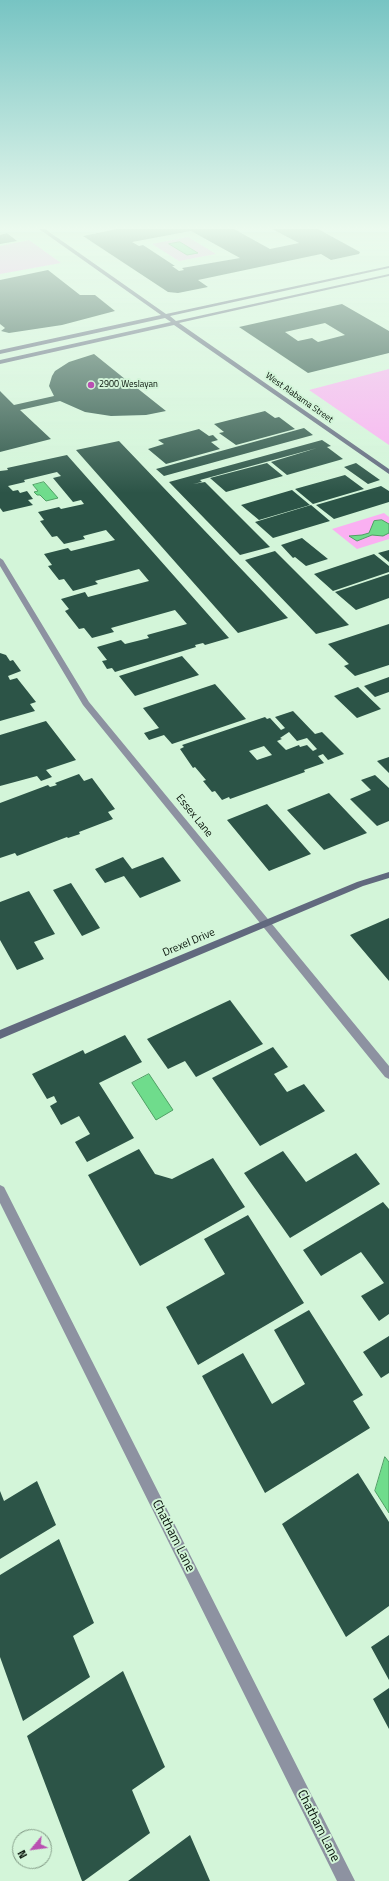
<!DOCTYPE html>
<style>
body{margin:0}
#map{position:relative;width:389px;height:1881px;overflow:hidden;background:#d3f5d9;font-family:"Titillium Web",sans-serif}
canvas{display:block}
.north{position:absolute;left:12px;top:1829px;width:40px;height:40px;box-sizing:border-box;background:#d3f5d9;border:1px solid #819985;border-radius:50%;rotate:241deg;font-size:11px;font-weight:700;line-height:16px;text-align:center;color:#051007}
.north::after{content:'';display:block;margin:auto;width:14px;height:18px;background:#b94fb1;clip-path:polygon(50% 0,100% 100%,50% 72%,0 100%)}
</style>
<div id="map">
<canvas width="389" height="1881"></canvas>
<div class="north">N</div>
</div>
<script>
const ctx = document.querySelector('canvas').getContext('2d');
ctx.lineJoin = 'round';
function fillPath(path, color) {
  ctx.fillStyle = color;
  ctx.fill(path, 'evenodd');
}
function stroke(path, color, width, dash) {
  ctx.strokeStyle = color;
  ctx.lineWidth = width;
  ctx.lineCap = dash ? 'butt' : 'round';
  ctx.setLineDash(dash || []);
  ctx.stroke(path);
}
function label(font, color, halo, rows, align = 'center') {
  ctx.font = font + ' "Titillium Web",sans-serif';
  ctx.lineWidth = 4;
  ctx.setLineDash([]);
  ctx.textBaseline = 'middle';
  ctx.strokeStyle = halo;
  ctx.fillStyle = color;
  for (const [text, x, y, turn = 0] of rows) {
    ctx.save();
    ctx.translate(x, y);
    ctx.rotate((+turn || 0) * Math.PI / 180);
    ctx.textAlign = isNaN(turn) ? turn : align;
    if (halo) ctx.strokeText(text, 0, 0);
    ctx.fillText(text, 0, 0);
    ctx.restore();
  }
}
fillPath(new Path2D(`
 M188,237L216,254L179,261L152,244Z
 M29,240L61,263L0,274V246Z
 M389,369V445L309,390Z
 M384,513L389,517V539L357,549L332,529Z`), '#fab0f2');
const water = new Path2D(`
 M180,242L198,253L187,255L169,244Z
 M44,482L58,498L46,501L40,495H37L34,492L38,491L33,485Z
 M382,520L389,524V533L383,536L372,535L357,541L349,536L362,535L369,533L374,521Z
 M149,1074L173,1110L156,1120L132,1083Z
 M385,1457L389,1462V1513L375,1491Z`);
fillPath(water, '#6fdc8c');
stroke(water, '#4f9f64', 1);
fillPath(new Path2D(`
 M117,229H234L270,249L299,243L272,229H318L360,252L359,254L331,260L321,254L198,280L208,287L178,293L168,292L83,236ZM191,231L240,258L182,268L184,270L179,271L172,266H175L143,245L139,246L132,242Z
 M7,233L17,241L0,244V235Z
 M48,270L80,295H95L115,311L62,325L9,333L1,331L5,328L0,324V280Z
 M342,304L389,331V353L308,373L239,327ZM325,323L345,335L318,342L312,338L298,341L285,332Z
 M94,354L125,379H123L129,384H132L166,411L146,415L111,416L85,412L60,401L20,410L51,439L0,452V391L14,405L54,396L49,386L52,376L55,371L69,362Z
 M265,411L275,418L279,417L295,429L236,445L219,433L224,432L214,424Z
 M304,428L313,435L164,476L156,469Z
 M199,429L209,436L213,435L218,440L211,442L220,449L166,464L148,449L164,444L158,440Z
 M322,440L331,446L327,447L343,459L287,475L271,462L317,448L200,480L202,482L193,484L205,482L270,547L240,555L169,482Z
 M119,441L288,618L238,633L76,450Z
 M67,455L229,638L205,645L203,643L195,645L196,647L115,672L112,668L107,669L102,661L107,660L97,647L121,640L125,644L149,638L147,635L187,624L175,610L111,628L114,632L92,638L84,628L79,629L65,611L69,609L61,599L85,592L88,597L149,581L139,569L95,581L98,584L73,591L64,579L59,580L48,566L52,565L44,554L68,548L71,551L115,540L106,530L83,536L85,539L64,544L57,536L52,537L40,521L44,520L38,512L59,507L61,509L84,504L81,500L73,502L53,478L61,476L57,472L24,480L25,482L8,486L13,491L18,490L20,493L27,491L33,499L28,500L33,505L3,512L0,508V471L8,470L7,468Z
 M267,463L283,476L226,492L210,478Z
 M356,463L380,480L368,484L344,467Z
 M345,475L364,489L313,504L295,489Z
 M381,486L389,491V502L334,519L316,505Z
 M292,490L310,505L259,520L241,505Z
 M311,505L330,521L273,538L255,522Z
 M302,538L328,559L306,566L295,557L293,558L281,545Z
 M389,550V562L378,553Z
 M275,551L349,625L316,634L245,560Z
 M374,554L389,566V572L333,591L314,574Z
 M389,574V598L356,610L335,592Z
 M389,624V665L355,676L344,666L349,664L328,644Z
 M0,653L6,655L10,661L13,660L21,671L8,676L10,680L17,678L36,702L30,704L35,711L0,721Z
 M182,656L199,675L135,696L119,676Z
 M389,677V692L375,697L364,686Z
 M215,684L246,719L172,744L164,735L149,740L144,733L159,728L143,708Z
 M358,687L381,709L357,718L334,696Z
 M293,711L315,734L322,732L344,754L328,760L323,754L318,756L324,763L304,770L305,772L230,799L229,797L222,800L215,791L212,792L203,781L206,780L195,767L193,768L180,749L184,747L182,745L265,717L267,719L270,718L281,730L285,728L275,717ZM289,732L297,741L307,738L317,749L313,751L307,745L300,747L299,745L286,750L277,741L282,739L280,738ZM264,746L272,755L257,760L249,751Z
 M46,721L76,760L46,770L52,777L41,781L37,776L0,786V735Z
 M389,757V773L377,761Z
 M79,774L84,781L92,778L115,809L108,812L113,819L79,832L80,834L68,838L67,837L17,856L15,853L0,858V803L48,785L50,787L57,785L55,783Z
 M375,775L389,788V821L377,826L350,799L371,790L361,780Z
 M329,793L367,833L324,850L287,810Z
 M267,804L311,854L269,871L227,820Z
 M123,857L132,869L163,857L181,881L140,898L124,876L105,883L95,869Z
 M71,883L100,928L82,936L53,890Z
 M29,891L55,934L34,942L44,959L17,970L0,940V902Z
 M389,918V981L350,935Z
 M230,1000L263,1044L196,1077L185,1061L168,1069L147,1039Z
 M125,1035L142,1062L99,1083L134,1138L87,1162L75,1142L90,1134L79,1116L61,1125L50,1106L57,1102L54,1096L47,1099L32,1074L83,1050L85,1054Z
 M273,1047L288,1067L274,1074L287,1092L304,1084L325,1111L260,1146L212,1078Z
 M139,1149L155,1174L172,1179L213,1158L245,1207L140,1266L88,1175Z
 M283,1151L306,1182L356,1153L380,1184L290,1238L244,1173Z
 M383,1202L389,1209V1314L379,1321L361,1296L384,1283L361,1252L321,1276L303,1250Z
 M248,1215L304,1303L198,1365L166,1307L225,1274L204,1239Z
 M309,1310L363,1395L353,1401L370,1428L265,1493L202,1376L243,1353L272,1404L305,1384L274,1330Z
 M389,1336V1373L381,1378L363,1352Z
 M358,1473L389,1522V1606L346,1637L282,1524Z
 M37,1481L56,1525L0,1559V1491L4,1501Z
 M59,1539L94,1623L73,1636L90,1677L23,1721L0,1657V1575Z
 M389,1635V1680L371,1647Z
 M123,1671L165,1767L132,1790L150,1833L84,1881H82L27,1736Z
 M389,1688V1729L373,1699Z
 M190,1835L210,1881H128Z`), '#2c5447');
fillPath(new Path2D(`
 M0,558L3,560L89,702L389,1066V1079L385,1077L83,705L0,566Z
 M0,1185L4,1187L355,1881H337L0,1203Z`), '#8d92a1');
fillPath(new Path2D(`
 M39,229H45L166,314L389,266V268L170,316L176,321L389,274V276L179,323L389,469V474L174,325L0,364V360L171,322L165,318L0,354V350L161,315Z
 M389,872V878L363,886L0,1039V1030L357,882Z`), '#61697e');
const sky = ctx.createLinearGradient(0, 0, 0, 493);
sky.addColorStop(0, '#77c4c3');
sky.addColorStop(0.46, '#ebfaee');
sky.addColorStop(1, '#ebfaee00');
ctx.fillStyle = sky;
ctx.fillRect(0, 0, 389, 493);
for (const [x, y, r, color] of [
 [91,385,4,"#b94fb1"]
]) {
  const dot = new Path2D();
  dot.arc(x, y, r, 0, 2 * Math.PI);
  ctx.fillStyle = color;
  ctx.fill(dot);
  stroke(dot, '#d3f5d9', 1.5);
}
label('9px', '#051007', '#d3f5d9', [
 ["2900 Weslayan",99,385]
], 'left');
label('9px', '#051007', '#d3f5d9', [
 ["West Alabama Street",299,398,35]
]);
label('11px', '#051007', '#d3f5d9', [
 ["Essex Lane",194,816,51],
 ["Drexel Drive",189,943,-23]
]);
label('13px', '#051007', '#d3f5d9', [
 ["Chatham Lane",173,1536,63],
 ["Chatham Lane",318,1826,63]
]);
</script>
